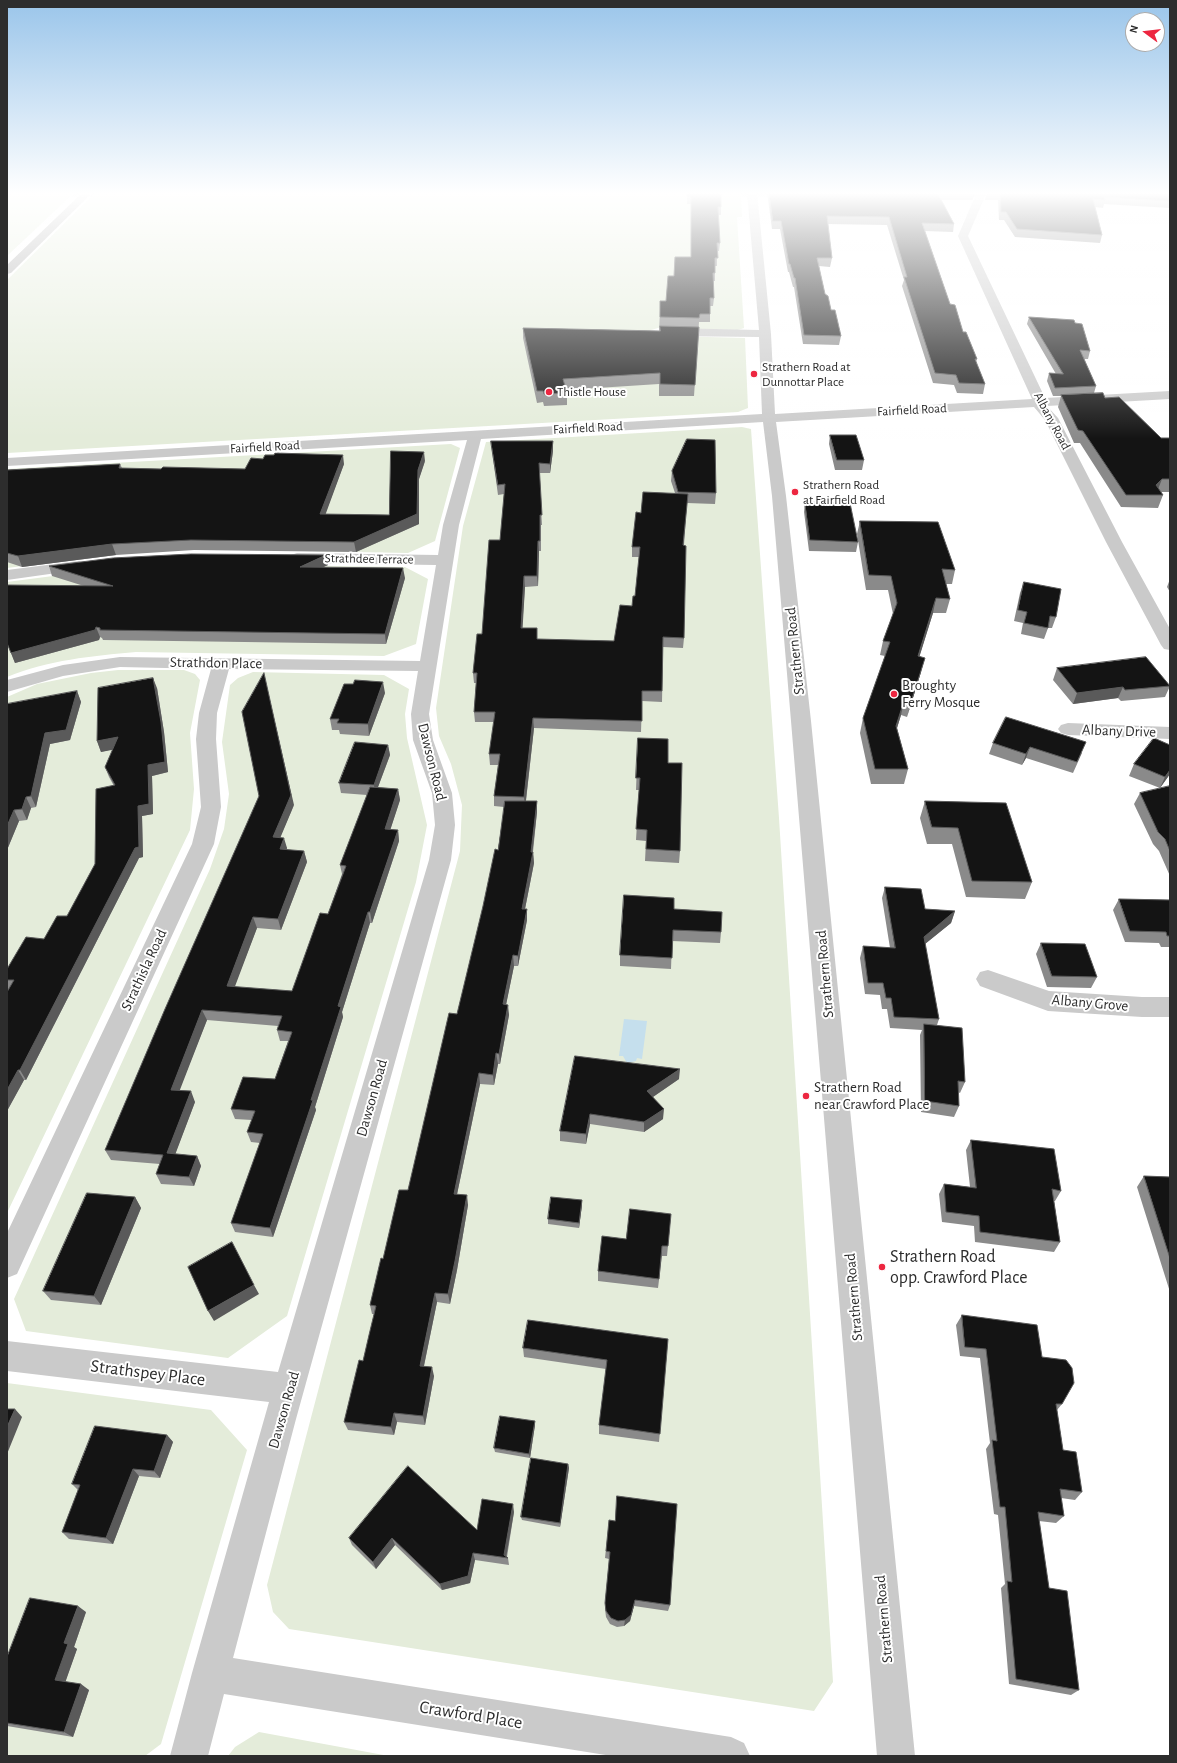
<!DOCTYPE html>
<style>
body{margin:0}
#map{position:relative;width:1177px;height:1763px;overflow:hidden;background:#fff;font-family:"Alegreya Sans",sans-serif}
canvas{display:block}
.frame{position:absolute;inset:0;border:8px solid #2d2d2d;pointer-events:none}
.north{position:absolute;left:1125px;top:12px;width:40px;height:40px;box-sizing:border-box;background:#fff;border:1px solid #ababab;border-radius:50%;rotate:285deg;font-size:11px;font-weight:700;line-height:16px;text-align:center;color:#2d2d2d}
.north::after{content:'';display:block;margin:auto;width:14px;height:18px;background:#ed2640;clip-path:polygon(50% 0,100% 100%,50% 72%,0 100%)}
</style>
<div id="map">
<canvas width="1177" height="1763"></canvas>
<div class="frame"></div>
<div class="north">N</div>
</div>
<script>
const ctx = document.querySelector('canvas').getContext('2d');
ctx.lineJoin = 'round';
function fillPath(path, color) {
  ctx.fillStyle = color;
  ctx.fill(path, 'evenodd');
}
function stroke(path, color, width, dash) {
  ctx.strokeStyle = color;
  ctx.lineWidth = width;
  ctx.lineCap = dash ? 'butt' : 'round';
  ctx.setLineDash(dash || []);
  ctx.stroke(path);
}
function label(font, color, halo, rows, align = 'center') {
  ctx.font = font + ' "Alegreya Sans",sans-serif';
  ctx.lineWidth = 4;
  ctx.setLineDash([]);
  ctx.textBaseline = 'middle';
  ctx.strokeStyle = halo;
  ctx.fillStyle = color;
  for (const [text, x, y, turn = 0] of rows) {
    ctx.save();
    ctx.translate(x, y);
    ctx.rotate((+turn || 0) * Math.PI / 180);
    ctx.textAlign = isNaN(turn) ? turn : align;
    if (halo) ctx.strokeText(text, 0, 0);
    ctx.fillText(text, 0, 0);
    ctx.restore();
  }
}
fillPath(new Path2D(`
 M7,192H75L7,256Z
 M96,192H741L742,217H737L744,328L738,330L658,328L634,335L745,338L748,408L738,412L7,453V280Z
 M742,427L751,429L779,818L833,1682L814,1711L289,1629L273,1612L267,1585L460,851L462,805L451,764L439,736L436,708L463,526L486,442Z
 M451,444L460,448L435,541L408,553L197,549L124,553L7,568V469Z
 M205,564L405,567L428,579L416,644L384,656L136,652C92,656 48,660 7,677V582L99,570Z
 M118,670H184L195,674L200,680L190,733L194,789L190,830L7,1213V697L37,684L91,673Z
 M253,672L384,675L409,689L405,714L407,738L427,825L416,882L287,1316L228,1358L26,1331L14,1299L210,869L224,829L229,794L222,742L230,685L238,678Z
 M7,1383L211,1410L247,1450L161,1744L145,1756H7Z
 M259,1732L389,1756H228L235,1747Z`), '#e4ecda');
fillPath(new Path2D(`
 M624,1019L647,1021L642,1059L637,1058L636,1061L627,1063L623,1056H619Z`), '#c5dfed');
fillPath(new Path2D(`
 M747,192H757L771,334L775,414L1032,399L958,236L977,192H987L968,236L1045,398L1170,391V399L1047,406L1058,418L1122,542L1170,629V650L1164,649L1161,645L1106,542L1045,420L1034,407L776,422L786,496L811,721L915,1756H877L791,721L772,496L763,422L481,439L459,525L429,714L433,740L452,793L455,825L451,860L296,1419L233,1658L731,1737L744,1743L750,1756H612L224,1694L208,1756H170L192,1673L269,1402L7,1371V1341L278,1372L429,860L435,825L432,793L413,740L411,714L418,671L229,669L217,713L216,739L221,807L214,844L17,1274L7,1278V1233L192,844L201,807L196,739L199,713L211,669L120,667L63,676L7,692V680L63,665L120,657L420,661L436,565L297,563L291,561L289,558L291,555L297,553L438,555L443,525L467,440L7,466V458L762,414L759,337L669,336L665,335L663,332L665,329L669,328L759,330Z
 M79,561L85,563L87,566L85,569L7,580V570Z
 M1068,723L1170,727V739L1068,735L1061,733L1058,729L1061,725Z
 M988,970L1049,991L1142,997H1170V1017H1142L1048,1011L980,986L976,979L980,972Z`), '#cacaca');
fillPath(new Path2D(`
 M83,192H93L11,273L7,274V265Z`), '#a5a5a5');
fillPath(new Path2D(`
 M682,192H721V215H718L720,243L719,251H717V266H715V281H713L714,298L713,306H710V322H699L694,396H659V384L566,390L567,393V405L544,406L543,402L537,403L523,338V328L659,331L660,310L666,301L674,276L675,257H691V204H687V193Z
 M767,192H976L972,200H941L954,224L953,232L925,231L950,304L963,332L977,359L976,362L985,384L983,394L957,393L954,385L933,383L902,286L904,280L887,225L828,224L832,258L830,267L819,266L825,294L841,336L839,345L803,344L794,287H793L789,272H788L780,229H772Z
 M987,192H1170V208L1104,204L1103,208L1095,207L1102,235L1100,243L1015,237L1004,220H999L998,200H985Z
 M1029,317L1075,323L1090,351L1088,359H1084L1096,386L1094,393L1105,398L1161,438H1170V492H1161L1163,495L1158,508L1121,507L1080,443H1074L1058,407L1061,396H1053L1047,381L1049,373L1056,374L1027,324Z
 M830,435L864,460L862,470H835L829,444Z
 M491,441H553V451L550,473H539L542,525H541V551H539L538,586L525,587L522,628L537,639L614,641L632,606L635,596L639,557H632V547L641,513L675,493L671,481L672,471L716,493L715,504L687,503L684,545V638L683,648L663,647L662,702L642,701L641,732L534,728L526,801H537V812L533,852L534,863L525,909H527V920L518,966H514L506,1004L509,1015L500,1064H498L494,1085L480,1084L457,1194L468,1205L457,1270L450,1304L437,1302L424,1366L434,1376L425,1425L397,1422L394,1435L348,1430L344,1422L363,1361L374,1314H372L370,1305L383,1259L408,1190L457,1014L498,850L504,807L494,806V796L498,765H490L489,754L494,722H475L474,712L476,683H474L473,673L482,634L500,540L504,494L498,495L492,451Z
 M425,461L419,479V524L356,552L194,550L116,555L22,567L7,562V470L120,464L122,468L161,469H245L344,464L325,514L389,515Z
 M805,502L858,542L856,552L809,551L804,512Z
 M860,521L955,570L952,584H946L950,599L946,613H933L919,657L921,672L907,717L901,715L897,728L908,769L904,784H871L860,733L863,718L885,656L880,655L883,641L893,614L888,590H866L857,534Z
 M328,565L323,567L405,578L386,644L103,640L102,638L100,637L99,640L15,663L11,653L84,586L52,576L49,566Z
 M1170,579V592L1167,587Z
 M1024,582L1056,617L1052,628H1048L1044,639L1021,634L1023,623L1014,621L1020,593Z
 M1057,668L1170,686L1165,697L1121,701L1118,698L1073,704L1053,680Z
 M157,688L164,732L168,772L152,776L153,814L142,816L143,857L139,858L26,1080H24L7,1111L8,989H7V969L44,939L67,916L95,864L114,786L109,777L105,767L113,749L101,752L97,741Z
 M77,691L81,702L70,740L50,744L36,807L31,808L27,820L19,821L7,850V704Z
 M385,693L369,736L340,734L339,730H332L330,719Z
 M638,738L668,763L680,851L679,863L645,861L646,841L636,840L639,790H636Z
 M993,743L1082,753L1073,773L1026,758L1022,765L989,754Z
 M388,745L390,755L378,787L398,789L400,800L390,830H398L399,841L372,923H370L342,1012L343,1017L315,1107L316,1110L273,1237L235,1232L231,1223L260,1143L251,1142L247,1132L252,1120L235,1119L231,1109L275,1079L288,1041H280L277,1030L278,1026L207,1020L179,1090L195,1102L175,1154L197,1156L201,1166L194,1186L161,1184L156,1174L160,1164L111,1160L105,1150L294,805L280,837L287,848V850L304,851L307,862L281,930L257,928L234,987L292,991L328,914L342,874L340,865L367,795L341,793L339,783Z
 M1170,745V774L1160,788L1129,776L1134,764Z
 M1170,786V876L1159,851L1153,844L1134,804L1140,793Z
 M925,801L1032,882L1025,899L966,897L952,844H927L920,818Z
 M885,887L925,909L955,911L951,923L925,944L939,1019L937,1025L965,1082L960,1093L958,1092L959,1106L954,1117L921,1112L920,1035L922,1030L890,1028L887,1009H882L880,995L865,994L860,958L863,946L890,948L882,898Z
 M1119,899L1170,900V947H1161L1159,943L1125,942L1113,910Z
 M674,909L721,932L720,943L672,941L671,969L620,966V955Z
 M1041,943L1097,977L1091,988L1047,987L1036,954Z
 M575,1056L679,1079L653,1097L663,1119L644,1132L590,1124L586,1144L560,1141V1131Z
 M971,1140L1061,1191L1055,1201H1054L1060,1242L1054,1252L975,1242L974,1226L942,1222L939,1194L944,1184L970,1187L966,1150Z
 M1144,1176L1170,1177V1292L1137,1187Z
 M135,1197L141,1208L101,1305L51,1300L43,1291Z
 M582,1200V1205L579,1228L548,1224V1219Z
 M671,1214L667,1256H662L658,1288L598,1281V1271Z
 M962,1315L1042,1357L1062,1404L1057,1410L1063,1450L1082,1492L1075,1500L1061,1498L1064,1516L1056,1523L1039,1521L1049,1588L1079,1690L1071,1695L1009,1684L1001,1588L1005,1584L998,1515L994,1514L986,1449L990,1443L980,1358L960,1356L956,1325Z
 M668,1339L659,1442L599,1434V1425L606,1369L524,1357L523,1348Z
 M535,1421V1425L530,1458L495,1452L494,1448Z
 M167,1435L173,1442L160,1478L139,1476L113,1544L69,1539L62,1532L78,1490L72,1484Z
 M568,1464L569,1468L560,1527L522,1520L521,1517Z
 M514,1512L507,1557L508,1558L509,1565L475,1560L470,1583L442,1590L395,1545L376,1569L352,1545L349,1538L477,1530Z
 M609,1520L670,1605L668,1611L634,1606L630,1621L624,1626L617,1627L610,1624L606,1617L605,1609V1603L609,1559L605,1558Z
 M86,1612L74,1647L77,1649L65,1682L89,1690L73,1737L7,1726V1657Z`), '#8a8a8a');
fillPath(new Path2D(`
 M974,192H976L972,200Z
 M553,441V451L550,473V464Z
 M424,452L425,461L419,479V524L356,552L354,542L417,514L418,470Z
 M343,455L344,464L322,524L320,514Z
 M1162,479L1157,492L1156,485Z
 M538,541L539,551L538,586L537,576Z
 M112,544L116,555L22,567L18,556Z
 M326,555L328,565L302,577L300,567Z
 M403,568L405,578L386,644L385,634Z
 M524,576L525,587L522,638L521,628Z
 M936,598L933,613L915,671L918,656Z
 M96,627L100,637L99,640L15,663L11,653Z
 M925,658L921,672L907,717L911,702Z
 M153,678L157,688L164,732L168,772L152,776L153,814L142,816L143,857L139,858L26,1080L20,1070L138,806Z
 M383,682L385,693L369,736L368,724Z
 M266,683L294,805L276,848L273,837Z
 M1123,687L1118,698L1073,704L1077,693Z
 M77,691L81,702L70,740L50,744L36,807L31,796L45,733Z
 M904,701L901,715L893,741L896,726Z
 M533,718L534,728L525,808L524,797Z
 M118,737L122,748L101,752L97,741Z
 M388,745L390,755L375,795L374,785Z
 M1030,747L1026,758L1022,765L1026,754Z
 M1170,770V774L1160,788L1165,777Z
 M398,789L400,800L387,840L385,829Z
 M26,797L31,808L27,820L22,809Z
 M537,801V812L532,856L533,852L534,863L523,919L522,909L531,852Z
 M14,810L19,821L7,850V826Z
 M398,830L399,841L372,923L370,912Z
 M284,838L287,848L283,860L280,849Z
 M304,851L307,862L281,930L278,919Z
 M527,909V920L518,966V956Z
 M955,911L951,923L920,948L924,937Z
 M368,912L370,923L342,1012L343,1017L315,1107L316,1110L273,1237L270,1228L338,1006Z
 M253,917L257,928L231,997L227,986Z
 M513,955L514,966L504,1015L503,1004Z
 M508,1005L509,1015L500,1064L499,1054Z
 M202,1010L207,1020L176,1100L171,1090Z
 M496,1053L498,1064L494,1085L493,1075Z
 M680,1069L679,1079L647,1101V1091Z
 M18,1070L24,1080L7,1111V1090Z
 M479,1073L480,1084L455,1204L454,1194Z
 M191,1091L195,1102L172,1163L167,1153Z
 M664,1109L663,1119L644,1132V1122Z
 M590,1114V1124L586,1144V1134Z
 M197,1156L201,1166L194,1186L189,1177Z
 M467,1195L468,1205L457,1270L450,1304L448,1294Z
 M135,1197L141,1208L101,1305L94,1296Z
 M582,1200V1205L579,1228V1223Z
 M254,1285L259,1294L214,1321L208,1311Z
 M435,1293L437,1302L422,1375L420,1366Z
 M432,1367L434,1376L425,1425L423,1416Z
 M15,1409L22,1417L7,1454V1427Z
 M394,1413L397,1422L394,1435L391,1427Z
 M535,1421V1425L530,1458L529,1454Z
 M167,1435L173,1442L160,1478L154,1471Z
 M568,1464L569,1468L560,1527V1523Z
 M133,1469L139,1476L113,1544L106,1538Z
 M513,1504L514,1512L506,1558L504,1555Z
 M392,1538L395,1545L376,1569L373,1562Z
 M473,1553L475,1560L470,1583L442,1590L440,1584Z
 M635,1600L634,1606L630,1621L624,1626L625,1620Z
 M78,1606L86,1612L74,1647L77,1649L64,1686L55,1680L64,1643Z
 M81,1684L89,1690L73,1737L64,1732Z`), '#5a5a5a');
const building = new Path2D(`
 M687,192H721V207H718L720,243H717L718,258H715V273H713L714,298H710V314H700L699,318L660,317V301H666L668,276H674L675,257H691V197L687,196Z
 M769,192H974H937L954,224L922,223L950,304L955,305L963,332H966L977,359H975L985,384L959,383L956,375L935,373L904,277H907L889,217L827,216L832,258H817L825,294L828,296L831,310H835L841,336L804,335L795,278H794L790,264H789L781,221H773Z
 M987,192H1170V201L1104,197L1105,200L1093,199L1102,235L1017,229L1006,212H1001L1000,192Z
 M1029,317L1074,320L1075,323L1082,324L1090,351L1080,350L1096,386L1055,388L1049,373L1063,374Z
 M660,326L699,327L695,385L660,384V373L563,379L567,393L544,394L543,391H537L523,328L660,331Z
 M1103,393L1105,398L1119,397L1161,438H1170V479H1162L1156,485L1163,495H1126L1083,431L1078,430L1061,395Z
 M830,435H856L864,460H837Z
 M687,439L715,440L716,493L678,492L672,471Z
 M491,441H553L550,464L539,463L542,515H540V541H538L537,576H524L521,628H537V639L614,641L620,605L632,606L633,596H635L640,547H632L636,512L641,513L643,492L688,494L683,545L686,546L684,638L663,637L662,691H642V721L533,718L524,797L494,796L500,754H489L495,712H474L477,673H473L477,634H482L489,540H500L505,484L498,485Z
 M391,451L424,452L418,470L417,514L354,542L191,540L112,544L18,556L7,553V470L120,464L119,468L161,469L163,467L245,469L251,458L263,459L265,455H274L275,453L343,455L320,514L389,515Z
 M805,502L850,503L858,542L810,540Z
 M860,521L938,522L955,570L942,569L950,599L936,598L918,656L925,658L911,702L904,701L896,726L908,769H875L863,718L890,642L883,641L897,603L891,576L869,575Z
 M191,554L326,555L300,567L403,568L385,634L100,630V628L96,627L95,630L11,653L7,643V585L113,586L49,566L113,558Z
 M1024,582L1061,589L1056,617L1050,616L1048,628L1024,623L1027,612L1018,610Z
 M1146,657L1170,686L1125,690L1123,687L1077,693L1057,668Z
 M264,673L291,795L273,837L284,838L280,849L304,851L278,919L253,917L227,986L292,991L320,913L328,914L346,866L340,865L370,787L398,789L385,829L398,830L370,912H368L338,1006L341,1007L311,1100H313L270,1228L231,1223L263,1134L247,1132L255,1111L231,1109L243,1077L275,1079L292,1032L277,1030L282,1016L202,1010L171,1090L191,1091L167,1153L197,1156L189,1177L156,1174L163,1155L105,1150L165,1009L259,796L242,712Z
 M153,678L161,722L165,762L148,765L149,804L138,806L139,847L135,848L20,1070H18L7,1090V992L14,980H7V969L26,937L44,939L57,916H67L95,864L96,789L115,785L105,767L118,737L97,741L98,688Z
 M355,680L383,682L368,724L337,723L339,719H330L344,684H353Z
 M77,691L66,730L45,733L31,796L26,797L22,809L14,810L7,826V704Z
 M1006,717L1086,742L1077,762L1030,747L1026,754L993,743Z
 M638,738L668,739V763H682L680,851L646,849L647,830L636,829L640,778H636Z
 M1154,738L1170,745V770L1165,777L1134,764Z
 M355,742L388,745L374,785L339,783Z
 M1170,786V851L1165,839L1158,832L1140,793Z
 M505,801H537L531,852H533L522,909H527L518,956L513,955L503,1004L508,1005L499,1054L496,1053L493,1075L479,1073L454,1194L467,1195L455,1261L448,1294L435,1293L420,1366L432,1367L423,1416L394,1413L391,1427L344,1422L359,1360L363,1361L369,1335L376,1306L370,1305L381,1258L383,1259L399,1190H408L449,1013L457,1014L483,906L495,849L498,850Z
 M925,801L1006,803L1032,882L972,881L958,828L932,827Z
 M885,887L921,889L925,909L955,911L924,937L939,1019L894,1017L891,998H886L883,983H868L863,946L895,948Z
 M624,895L674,898V909L722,912L721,932L673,930L672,958L620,955Z
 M1119,899L1170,900V936H1167L1166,932L1130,931Z
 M1041,943L1085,944L1097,977L1052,976Z
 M924,1024L962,1028L965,1082L958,1081L959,1106L925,1101Z
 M575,1056L680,1069L647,1091L664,1109L644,1122L590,1114L586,1134L560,1131Z
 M971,1140L1054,1149L1061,1191L1052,1189L1060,1242L980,1232L979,1216L946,1212L944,1184L976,1188Z
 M1144,1176L1170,1177V1258Z
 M87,1193L135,1197L94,1296L43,1291Z
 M551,1197L582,1200L579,1223L548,1219Z
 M630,1209L671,1214L668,1246H662L659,1279L598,1271L602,1236L626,1239Z
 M232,1242L254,1285L208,1311L188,1267Z
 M962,1315L1037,1325L1042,1357L1066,1360L1072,1368L1074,1383L1062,1404H1056L1063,1450L1076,1452L1082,1492L1060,1489L1064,1516L1038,1512L1049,1588L1067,1591L1079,1690L1016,1679L1007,1581L1012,1582L1005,1507H1000L992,1440L997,1441L986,1349L965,1347Z
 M528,1320L668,1339L660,1434L599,1425L607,1360L523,1348Z
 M7,1409H15L7,1427Z
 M500,1416L535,1421L529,1454L494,1448Z
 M95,1426L167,1435L154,1471L133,1469L106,1538L62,1532L80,1485L72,1484Z
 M531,1458L568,1464L560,1523L521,1517Z
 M408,1466L477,1530L482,1499L513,1504L504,1555L508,1558L473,1553L468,1576L440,1584L392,1538L373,1562L349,1538Z
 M617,1496L677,1504L670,1605L635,1600L631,1615L625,1620L618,1621L611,1618L606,1611L605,1603L610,1552L606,1551L609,1520L615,1521Z
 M30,1598L78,1606L64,1643L68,1644L55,1680L81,1684L64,1732L7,1723V1657Z`);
fillPath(building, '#141414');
stroke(building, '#5a5a5a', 1);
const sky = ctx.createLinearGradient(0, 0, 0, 439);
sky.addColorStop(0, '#9ac5ea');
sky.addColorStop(0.44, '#fff');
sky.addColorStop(1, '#ffffff00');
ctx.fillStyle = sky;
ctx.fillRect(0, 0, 1177, 439);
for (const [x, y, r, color] of [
 [754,374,4,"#ed2640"],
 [549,392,4,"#ed2640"],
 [795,492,4,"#ed2640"],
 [894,694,4,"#ed2640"],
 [806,1096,4,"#ed2640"],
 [882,1267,4,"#ed2640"]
]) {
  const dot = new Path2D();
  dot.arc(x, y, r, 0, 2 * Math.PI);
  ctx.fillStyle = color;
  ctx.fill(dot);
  stroke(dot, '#fff', 1.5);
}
label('13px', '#2d2d2d', '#fff', [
 ["Strathern Road at",762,367],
 ["Dunnottar Place",762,382],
 ["Thistle House",557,392],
 ["Strathern Road",803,485],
 ["at Fairfield Road",803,500]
], 'left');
label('13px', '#2d2d2d', '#fff', [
 ["Fairfield Road",912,410,-3],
 ["Albany Road",1052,421,62],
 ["Fairfield Road",588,428,-3],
 ["Fairfield Road",265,447,-3],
 ["Strathdee Terrace",369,559,1]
]);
label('15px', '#2d2d2d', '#fff', [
 ["Strathern Road",795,651,-96],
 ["Strathdon Place",216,663,1],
 ["Albany Drive",1119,731,2],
 ["Dawson Road",432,762,76],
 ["Strathisla Road",144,970,-65],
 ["Strathern Road",825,974,-95],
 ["Albany Grove",1090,1003,5],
 ["Dawson Road",372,1098,-74],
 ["Strathern Road",854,1297,-95],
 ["Dawson Road",284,1410,-74],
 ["Strathern Road",884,1619,-95]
]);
label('15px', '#2d2d2d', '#fff', [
 ["Broughty",902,685],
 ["Ferry Mosque",902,702],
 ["Strathern Road",814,1087],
 ["near Crawford Place",814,1104]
], 'left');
label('18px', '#2d2d2d', '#fff', [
 ["Strathern Road",890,1257],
 ["opp. Crawford Place",890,1278]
], 'left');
label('18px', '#2d2d2d', '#fff', [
 ["Strathspey Place",148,1373,7],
 ["Crawford Place",471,1715,9]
]);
</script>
